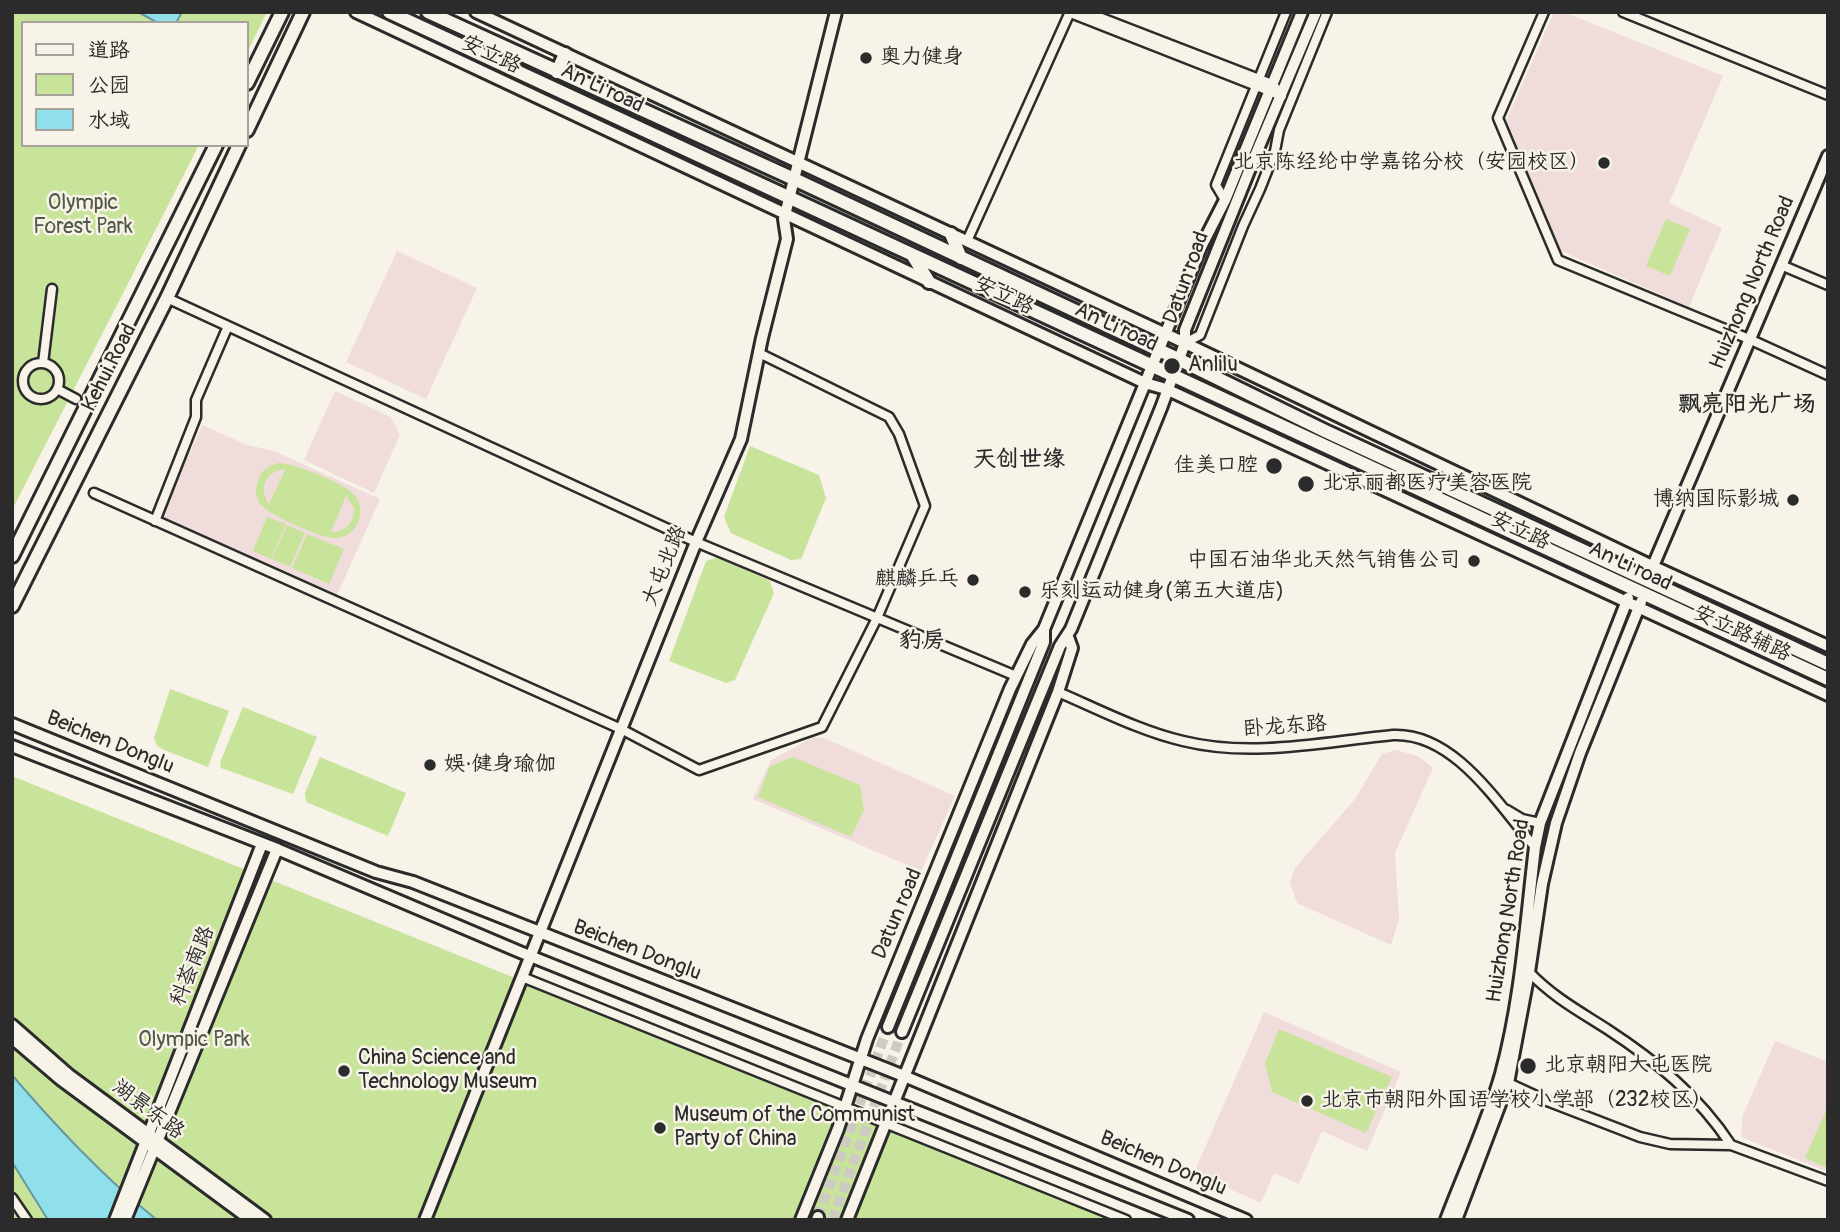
<!DOCTYPE html>
<meta charset="utf-8">
<style>
body{margin:0}
#map{position:relative;width:1840px;height:1232px;overflow:hidden;background:#f7f3e8;font-family:Pangolin,"LXGW WenKai TC",sans-serif}
canvas{display:block}
.frame{position:absolute;inset:0;border:14px solid #2b2b2b;pointer-events:none}
.legend{position:absolute;left:21px;top:21px;width:228px;height:126px;box-sizing:border-box;background:#f7f3e8;border:2px solid #a5a39c;margin:0;padding:9px 12px;list-style:none;font-size:21px;color:#2b2b2b}
.legend li{display:flex;align-items:center;gap:14px;height:35px}
.legend b{width:35px;border:2px solid #a5a39c}
</style>
<div id="map">
<canvas width="1840" height="1232"></canvas>
<div class="frame"></div>
<ul class="legend">
<li><b style="height:9px;background:#f7f3e8"></b>道路</li>
<li><b style="height:19px;background:#c8e49b"></b>公园</li>
<li><b style="height:19px;background:#8fe0eb"></b>水域</li>
</ul>
</div>
<script>
const ctx = document.querySelector('canvas').getContext('2d');
ctx.lineJoin = 'round';
function fillPath(path, color) {
  ctx.fillStyle = color;
  ctx.fill(path, 'evenodd');
}
function stroke(path, color, width, dash) {
  ctx.strokeStyle = color;
  ctx.lineWidth = width;
  ctx.lineCap = dash ? 'butt' : 'round';
  ctx.setLineDash(dash || []);
  ctx.stroke(path);
}
function label(font, color, halo, rows, align = 'center') {
  ctx.font = font + ' Pangolin,"LXGW WenKai TC",sans-serif';
  ctx.lineWidth = 5;
  ctx.setLineDash([]);
  ctx.textBaseline = 'middle';
  ctx.strokeStyle = halo;
  ctx.fillStyle = color;
  for (const [text, x, y, turn = 0] of rows) {
    ctx.save();
    ctx.translate(x, y);
    ctx.rotate((+turn || 0) * Math.PI / 180);
    ctx.textAlign = isNaN(turn) ? turn : align;
    if (halo) ctx.strokeText(text, 0, 0);
    ctx.fillText(text, 0, 0);
    ctx.restore();
  }
}
fillPath(new Path2D(`
 M1554,12H1564L1723,76L1669,203L1722,228L1689,307L1561,251L1505,123Z
 M397,251L477,288L426,399L346,362Z
 M335,391L391,417L400,435L374,493L304,460Z
 M202,425L247,445L274,451L380,499L337,595L161,518Z
 M814,737L824,738L955,796L921,871L753,799L771,760Z
 M1396,750L1418,756L1433,768L1395,853L1399,919L1391,945L1297,903L1290,882L1295,868L1355,799L1382,754Z
 M1264,1012L1401,1072L1367,1151L1322,1131L1299,1184L1274,1173L1261,1203L1194,1173Z
 M1775,1041L1828,1062V1172L1741,1137L1743,1115Z`), '#f0dcda');
fillPath(new Path2D(`
 M12,12H267L247,53V23H23V145H199L12,510Z
 M1666,219L1690,229L1670,276L1646,266Z
 M750,446L819,475L826,498L801,559L791,560L731,533L724,517Z
 M279,463C294,463 348,484 356,497C368,515 354,540 332,538C319,537 267,514 260,504C255,496 255,487 259,478C262,469 270,465 279,463ZM285,469V470L269,504C258,488 266,471 285,469ZM346,496L354,508C354,522 346,533 331,532Z
 M267,517L286,524L271,559L253,551Z
 M287,525L305,533L290,567L272,559Z
 M307,534L344,549L329,584L292,568Z
 M718,557L770,581L774,593L735,680L726,683L669,661L706,561Z
 M170,689L229,711L208,767L164,750L157,746L154,738Z
 M243,707L317,737L293,794L221,768L220,762Z
 M320,757L406,793L388,836L306,802L305,793Z
 M793,757L860,785L864,810L851,837L758,797L770,766Z
 M12,776L1118,1220H12Z
 M1279,1029L1392,1077L1366,1133L1272,1092L1265,1063Z
 M1828,1106V1168L1805,1158Z`), '#c8e49b');
const water = new Path2D(`
 M138,12H182L176,23H158Z
 M12,1075C56,1126 103,1177 157,1220H48L12,1162Z`);
fillPath(water, '#8fe0eb');
stroke(water, '#67989e', 2);
stroke(new Path2D(`
 M818,1217L888,1027
 M832,1220L902,1032`), '#cecbc2', 10, [10, 5]);
const street = new Path2D(`
 M1068,12L1282,96
 M1086,12L1272,84L1276,88
 M1544,12L1498,118L1558,260L1749,339L1828,375
 M1623,12L1828,95
 M1225,200L1216,185L1286,12
 M967,241L1070,12
 M1781,265L1828,285
 M167,298L696,542L1016,676
 M1185,343L1200,335L1243,226L1260,189L1275,151L1279,130L1327,12
 M43,363L52,289
 M23 381a18 18 0 1 1 36 0a18 18 0 1 1-36 0Z
 M57,389L76,399
 M94,493L621,729L699,770L822,727L877,618L925,506L899,434L889,417L759,353
 M155,521L196,417V400L228,326
 M1058,692C1098,709 1140,731 1183,741C1252,758 1323,742 1393,735C1455,732 1499,806 1535,847
 M1507,810L1522,819L1540,823
 M1529,972C1553,997 1579,1011 1607,1029C1656,1061 1699,1096 1731,1145
 M522,977L1126,1220
 M1508,1083L1547,1101L1640,1137L1670,1144L1731,1145L1828,1181
 M12,1198L27,1220`);
const secondary = new Path2D(`
 M356,12L1145,383L1166,389L1828,695
 M476,12L1185,343L1652,566L1828,646
 M1650,573L1828,156
 M12,724L376,872L413,882L904,1076L1246,1220
 M12,746L277,849L520,952L1188,1220
 M12,1025L69,1075L265,1220
 M888,1027L1044,642V629
 M902,1032L1060,646L1071,629L1161,408L1185,343V330L1255,156L1316,12
 M12,1038L60,1079L251,1220
 M115,1220L262,844
 M125,1220L277,849
 M425,1220L696,542L741,439L762,338L787,239L784,219L836,12
 M801,1220L838,1129L867,1039L1010,689L1032,644L1044,629L1201,247L1225,200L1302,12
 M817,1220L818,1217
 M847,1220L1058,692L1072,648L1068,637
 M1446,1220C1464,1172 1487,1124 1501,1074C1521,1001 1526,922 1535,847L1540,823L1628,598
 M1456,1220L1508,1083L1529,972L1542,884L1556,823L1580,753L1641,602`);
const primary = new Path2D(`
 M389,12L1828,679
 M428,12L794,179L1178,359L1325,431L1828,664
 M557,72L565,54
 M247,83L282,12
 M247,130L303,12
 M951,234L961,258
 M913,256L929,282
 M12,556L216,145
 M12,606L167,298L239,145`);
stroke(street, '#2b2b2b', 13);
stroke(secondary, '#2b2b2b', 16);
stroke(primary, '#2b2b2b', 18);
stroke(street, '#f7f3e8', 8);
stroke(secondary, '#f7f3e8', 10);
stroke(primary, '#f7f3e8', 12);
for (const [x, y, r, color] of [
 [866,58,7,"#2b2b2b"],
 [1604,163,7,"#2b2b2b"],
 [1172,366,9,"#2b2b2b"],
 [1274,466,9,"#2b2b2b"],
 [1306,484,9,"#2b2b2b"],
 [1793,500,7,"#2b2b2b"],
 [1474,561,7,"#2b2b2b"],
 [973,580,7,"#2b2b2b"],
 [1025,592,7,"#2b2b2b"],
 [430,765,7,"#2b2b2b"],
 [1528,1066,9,"#2b2b2b"],
 [344,1071,7,"#2b2b2b"],
 [1307,1101,7,"#2b2b2b"],
 [660,1128,7,"#2b2b2b"]
]) {
  const dot = new Path2D();
  dot.arc(x, y, r, 0, 2 * Math.PI);
  ctx.fillStyle = color;
  ctx.fill(dot);
  stroke(dot, '#f7f3e8', 2.5);
}
label('21px', '#2b2b2b', '#f7f3e8', [
 ["安立路",491,55,25],
 ["An Li road",602,89,25],
 ["Datun road",1187,278,-70],
 ["Huizhong North Road",1753,283,-67],
 ["安立路",1004,296,25],
 ["An Li road",1116,328,25],
 ["Kehui Road",110,368,-63],
 ["安立路",1520,531,25],
 ["大屯北路",665,566,-68],
 ["An Li road",1630,567,25],
 ["安立路辅路",1742,634,25],
 ["卧龙东路",1285,727,-4],
 ["Beichen Donglu",110,743,22],
 ["Huizhong North Road",1509,911,-81],
 ["Datun road",898,914,-67],
 ["Beichen Donglu",637,951,21],
 ["科荟南路",193,966,-68],
 ["湖景东路",148,1110,37],
 ["Beichen Donglu",1163,1164,23]
]);
label('21px', '#2b2b2b', '#f7f3e8', [
 ["奥力健身",880,58],
 ["北京陈经纶中学嘉铭分校（安园校区）",1590,163,"right"],
 ["Anlilu",1188,366],
 ["佳美口腔",1258,466,"right"],
 ["北京丽都医疗美容医院",1322,484],
 ["博纳国际影城",1779,500,"right"],
 ["中国石油华北天然气销售公司",1460,561,"right"],
 ["麒麟乒乓",959,580,"right"],
 ["乐刻运动健身(第五大道店)",1039,592],
 ["娱·健身瑜伽",444,765],
 ["China Science and",358,1059],
 ["Technology Museum",358,1083],
 ["北京朝阳大屯医院",1544,1066],
 ["北京市朝阳外国语学校小学部（232校区）",1321,1101],
 ["Museum of the Communist",674,1116],
 ["Party of China",674,1140]
], 'left');
label('21px', '#525947', '#f7f3e8', [
 ["Olympic",83,204],
 ["Forest Park",83,228],
 ["Olympic Park",194,1041]
]);
label('bold 23px', '#2b2b2b', '#f7f3e8', [
 ["飘亮阳光广场",1747,405],
 ["天创世缘",1019,460],
 ["豹房",922,641]
]);
</script>
